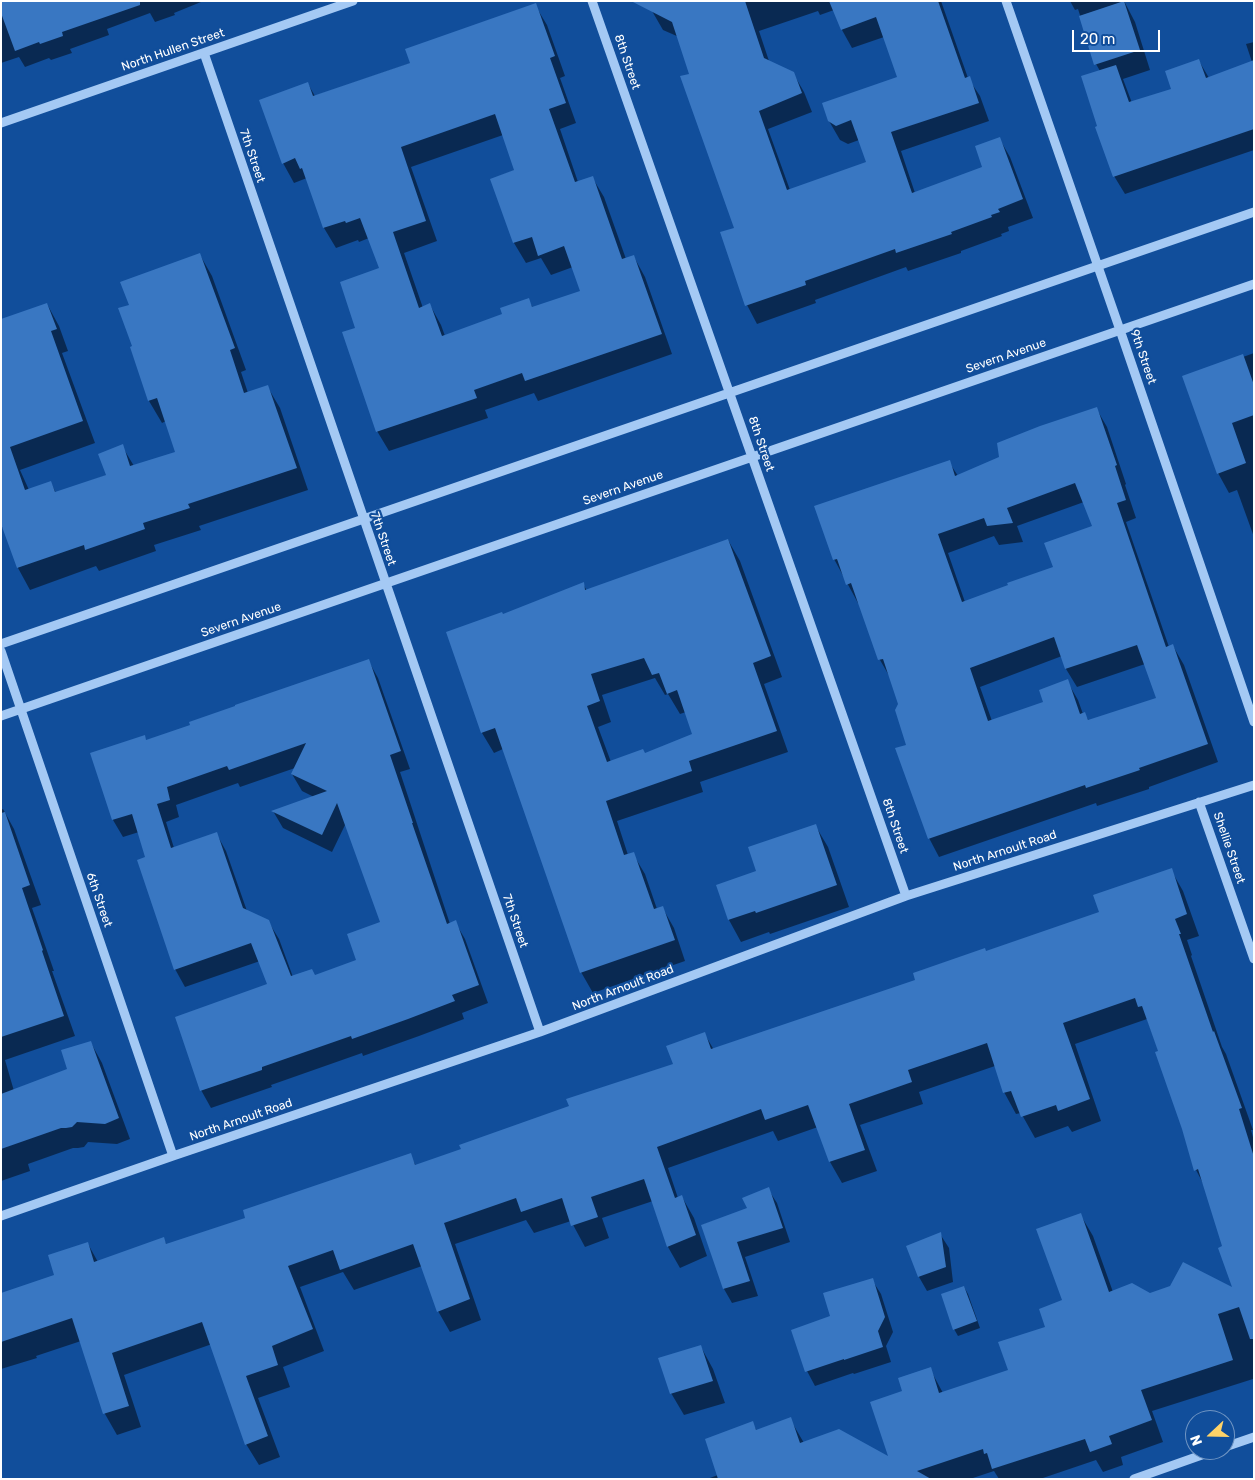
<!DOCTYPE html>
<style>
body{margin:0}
#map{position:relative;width:1255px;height:1480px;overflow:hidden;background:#114e9b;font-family:Rubik,sans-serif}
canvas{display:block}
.frame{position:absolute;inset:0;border:2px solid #fff;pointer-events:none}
.north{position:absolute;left:1185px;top:1410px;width:50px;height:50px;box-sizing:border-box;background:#114e9b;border:1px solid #7095c3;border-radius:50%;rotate:249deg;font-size:14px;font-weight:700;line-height:20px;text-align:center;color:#fff}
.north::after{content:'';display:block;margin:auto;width:18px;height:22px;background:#ffd368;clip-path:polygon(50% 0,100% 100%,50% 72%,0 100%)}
.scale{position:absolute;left:1072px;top:30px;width:88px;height:22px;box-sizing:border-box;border:2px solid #fff;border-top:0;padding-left:6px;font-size:15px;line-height:18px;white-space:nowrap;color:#fff;-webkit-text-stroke:4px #114e9b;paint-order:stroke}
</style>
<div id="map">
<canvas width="1255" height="1480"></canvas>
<div class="frame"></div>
<div class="north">N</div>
<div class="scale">20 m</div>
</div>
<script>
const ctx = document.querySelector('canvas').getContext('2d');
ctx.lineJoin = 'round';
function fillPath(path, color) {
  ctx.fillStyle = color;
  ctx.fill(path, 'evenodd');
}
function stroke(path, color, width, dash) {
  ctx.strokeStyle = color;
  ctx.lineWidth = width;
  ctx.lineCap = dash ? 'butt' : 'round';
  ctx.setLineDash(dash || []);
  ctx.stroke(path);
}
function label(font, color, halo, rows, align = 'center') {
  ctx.font = font + ' Rubik,sans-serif';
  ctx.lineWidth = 4.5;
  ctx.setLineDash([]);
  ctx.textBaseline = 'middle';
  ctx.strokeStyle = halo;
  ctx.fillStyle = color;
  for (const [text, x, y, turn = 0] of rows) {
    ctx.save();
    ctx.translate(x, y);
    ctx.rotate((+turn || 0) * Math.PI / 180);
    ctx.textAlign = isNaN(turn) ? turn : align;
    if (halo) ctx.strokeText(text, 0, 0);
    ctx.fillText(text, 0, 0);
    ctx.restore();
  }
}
fillPath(new Path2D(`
 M1,1H201V2L174,13L175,15L155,22L150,13L107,29L109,35L70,49L72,53L51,60L49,58L25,67L19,57L1,63Z
 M649,1H941L968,78L980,96L989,121L901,151L915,193L984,168L999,138L1010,157L1033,218L1008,227L1009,231L1001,234L1002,236L961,251V253L908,271L906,267L815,300L816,303L757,324L747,305L735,229L679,37L663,30L652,11ZM834,10L842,30L852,48L884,37L899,78L829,121L840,140L848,144L859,140L867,163L790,190L768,129L812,112L804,92L793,73L769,61L759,31L818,11L820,15Z
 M1070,1H1124L1135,22L1150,70L1123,79L1132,103L1173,90L1199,61L1209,78L1252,62L1246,44L1254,42V150L1125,194L1114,176L1099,127L1100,71L1096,64L1078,9L1075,10Z
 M535,5L547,25L565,76L560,78L576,123L560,129L578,182L592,177L604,197L626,259L634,257L645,277L672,354L538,401L534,393L485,410L488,418L389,451L377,431L357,328L380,269L369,238L359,242L358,240L336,248L324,228L307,178L294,183L283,163L308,84L315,96L411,63ZM503,135L515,170L492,179L514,243L526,263L541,258L551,275L573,267L582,292L533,308L528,300L504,315L445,336L441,325L430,305L423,308L404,253L437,241L411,167Z
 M200,255L212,276L246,370L241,372L248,393L267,386L280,408L308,490L199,526L201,530L154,545L156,551L99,571L96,566L30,590L18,568L5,532L1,525V320L47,304L59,326L68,351L62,353L95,443L20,470L29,490L51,483L56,493L107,475L122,446L134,466L176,453L166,421L162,423L149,401L131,348L134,347L130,305Z
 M1254,353V537L1237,490L1229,493L1218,473L1243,357Z
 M1096,408L1107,427L1126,484L1125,485L1136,518L1126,522L1169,647L1173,646L1184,665L1218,762L1149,787V789L1097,806L1096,803L939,857L929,838L899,704L891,679L880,660L859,602L858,603L834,559L949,462L958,476L1001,458ZM1084,502L1093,527L1054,568L965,602L948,553L994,536L999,545L1023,542L1017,526ZM1062,656L1066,669L1077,687L1145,664L1157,699L1089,721L1084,713L1083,714L1078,700L1067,681L1045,703L992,721L980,687Z
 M728,540L740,561L782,677L764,684L788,752L700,782L703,792L617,821L628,855L633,854L645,874L657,909L662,907L674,928L685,961L593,993L581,972L503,749L494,753L482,733L503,615L583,584L587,591ZM655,678L665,695L668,694L680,714L686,712L694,735L645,754L611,762L598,727L611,722L602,695Z
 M368,660L378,678L410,769L400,772L450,924L455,922L465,939L488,1003L462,1013L464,1019L419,1036L363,1056L362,1053L271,1085L272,1087L211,1108L201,1090L269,985L260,961L185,987L175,969L147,858L139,832L123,837L113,820L92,754L147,742ZM295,768L292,774L302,791L314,797L273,811L283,828L332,852L346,823L381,923L358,961L315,976L293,977L279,939L268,921L247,911L226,851L216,833L174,848L166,822L179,817L176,805L238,783L240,787Z
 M3,809L14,829L41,905L32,908L54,971H52L75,1036L5,1060L14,1091L69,1070L91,1043L102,1063L130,1139L117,1144L88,1142L84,1147L78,1148H73L28,1164L30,1171L1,1181V810Z
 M815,825L828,847L849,907L770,934L769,932L741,942L729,920L717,886L757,872Z
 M1171,870L1183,891L1199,936L1187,940L1192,955L1191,956L1222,1047L1226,1054L1253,1130H1251L1254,1141V1382L1253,1379L1152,1411L1163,1442L1121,1457L1123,1465L1103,1472L1096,1460L1040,1479H999L994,1471L970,1479H707L718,1475L752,1423L757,1431L790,1419L804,1443L890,1458L904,1392L930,1369L943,1393L1009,1371L1047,1328L1064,1301L1080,1214L1093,1236L1113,1292L1150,1294L1234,1290L1223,1247L1205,1187L1196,1170L1159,1052L1147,1019L1075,1044L1101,1121L1072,1132L1068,1126L1035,1138L1021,1113L1016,1114L1004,1092L995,1066L919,1092L923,1104L860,1125L877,1171L842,1183L830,1162L818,1127L778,1141L773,1131L668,1168L678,1198L682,1197L694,1218L707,1256L680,1268L668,1247L653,1201L602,1218L609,1238L585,1247L571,1221L534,1233L526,1220L455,1244L481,1320L450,1332L438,1311L422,1266L354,1290L343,1272L300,1287L324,1351L283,1367L290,1387L258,1398L280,1457L259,1465L246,1444L212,1344L124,1375L141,1427L117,1435L105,1414L81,1341L36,1356L37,1358L1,1369V1294L56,1276L88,1244L98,1262L163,1239L167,1245L247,1218L410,1155L416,1166L462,1150L675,1065L704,1033L714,1050L917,981L986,952L1100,913Z
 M768,1189L777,1203L790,1242L745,1257L758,1296L732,1303L724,1289L702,1225L748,1209Z
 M940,1234L949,1248L953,1282L927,1291L919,1277Z
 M872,1280L881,1294L893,1332L886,1346L891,1362L854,1374L853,1373L815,1386L807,1371Z
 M964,1287L968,1294L980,1328L958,1336L954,1329Z
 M701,1347L713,1369L725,1403L684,1415L671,1393Z`), '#0007');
fillPath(new Path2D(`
 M1,1H140V5L62,32L63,36L40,44L39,42L15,51L1,13Z
 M631,1H745L764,58L794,72L802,93L759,111L787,190L866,162L851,120L836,126L828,121L822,103L897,77L876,17L841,30L829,1H938L965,78L970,76L979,103L891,132L912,193L982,167L975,146L1000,137L1023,199L998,209L1000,212L991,215L992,217L951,232L952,234L896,253L895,249L805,281L806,285L745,306L720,232L734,228L680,76L689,74L672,22Z
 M1124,1L1140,50L1094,65L1079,16Z
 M536,3L555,56L550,58L566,103L549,109L575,182L593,176L622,259L634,255L662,334L525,381L522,373L474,390L477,398L376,432L342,332L355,328L340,282L379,268L360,218L346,223L345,221L323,228L302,168L300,169L295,158L282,164L259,100L308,82L313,96L410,63L405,49ZM495,114L514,170L490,179L513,243L532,237L538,256L564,246L580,291L532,307L529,298L500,308L502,314L442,336L430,303L419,308L393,232L426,221L401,147Z
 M1199,59L1206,78L1254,60V129L1113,177L1095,127L1097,126L1081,76L1116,65L1129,102L1171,89L1165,71Z
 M200,253L235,348L230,350L244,393L268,385L297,468L188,504L190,508L143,523L145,529L85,550L84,545L17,568L1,524V319L47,303L57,329L51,331L83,421L10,447L25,490L51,481L55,492L106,475L98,454L123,444L130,466L175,452L157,398L148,401L130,347L132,346L118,308L129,305L120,282Z
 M1243,354L1254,385V415L1232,423L1246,463L1217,474L1182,376Z
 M1097,407L1117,465L1115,466L1126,500L1117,503L1166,647L1173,644L1208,744L1139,768L1140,770L1086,788L1085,785L928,839L895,748L906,745L895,710L898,704L883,659L878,660L851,583L846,585L837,559L833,560L814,506L950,460L955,476L999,457L997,443L1040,426ZM1075,483L1092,526L1044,543L1053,567L1007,583L1008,585L962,602L938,534L984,518L987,526L1013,523L1007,508ZM1054,637L1065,669L1137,645L1156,698L1088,720L1085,712L1080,714L1068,679L1039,690L1043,702L988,721L970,668Z
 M728,539L771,656L753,663L777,731L689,761L692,771L606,801L624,855L634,852L654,909L663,906L675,940L580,973L495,728L481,733L446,632L502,612L503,614L584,582L585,590ZM644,658L652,675L659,673L667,694L677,690L692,734L645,753L643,749L607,762L587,706L600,701L591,674Z
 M369,659L401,751L390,755L413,823H412L447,924L456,920L479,985L452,995L455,1001L408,1019L352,1039L351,1036L262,1067V1070L200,1091L175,1017L267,984L251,943L174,970L137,860L145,857L132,814L112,820L90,753L145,735L146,740L190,725L189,722L235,706V705ZM306,743L291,774L327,791L271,811L322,835L337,803L380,922L347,934L356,960L315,975L312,969L291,976L269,920L243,908L217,832L171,848L157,804L170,800L167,787L227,766L229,770Z
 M5,812L30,885L22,888L43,950L42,951L64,1016L1,1037V813Z
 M816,824L837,885L756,913L755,911L728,920L716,885L756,871L748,847Z
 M1172,868L1187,914L1175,919L1181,934H1179L1213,1032L1214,1031L1242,1108L1239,1109L1254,1157V1339H1250L1239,1307L1218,1314L1233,1360L1141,1390L1152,1420L1109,1436L1112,1444L1090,1452L1085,1439L992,1469L987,1453L984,1454L983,1449L917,1471L931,1479H718L705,1439L753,1421L756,1430L791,1417L800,1443L839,1429L888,1456L870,1402L902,1391L898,1378L931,1367L939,1393L1008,1370L998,1342L1045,1327L1039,1309L1062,1300L1036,1229L1081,1213L1109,1292L1132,1283L1150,1293L1170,1286L1183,1262L1232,1287L1218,1248L1222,1246L1198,1169L1194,1171L1182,1129L1155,1052L1158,1051L1142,1006L1138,1007L1135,998L1063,1023L1090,1099L1058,1111L1056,1105L1021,1117L1011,1091L1003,1093L987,1043L908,1070L912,1082L849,1104L865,1150L829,1162L808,1105L765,1120L761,1109L657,1147L675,1198L682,1195L696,1235L667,1247L644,1179L591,1197L598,1217L571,1226L562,1198L521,1212L516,1198L444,1223L470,1299L437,1312L413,1244L340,1270L333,1250L288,1266L313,1329L272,1346L278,1365L246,1376L268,1436L245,1445L202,1322L112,1353L129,1406L103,1414L72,1318L1,1342V1293L54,1275L48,1255L88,1242L94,1262L164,1237L166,1244L245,1218L243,1210L411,1153L415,1165L461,1149L459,1145L569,1106L566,1099L673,1064L666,1046L705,1032L711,1049L915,980L913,973L985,948L986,951L1099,912L1093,895Z
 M91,1041L119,1118L105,1124L77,1122L72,1127L66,1128H61L1,1149V1094L67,1069L61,1050Z
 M769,1187L783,1228L737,1242L750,1281L723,1289L701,1225L747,1208L742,1198Z
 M941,1232L946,1267L918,1277L906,1246Z
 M873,1278L885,1317L878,1331L883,1347L844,1360V1359L805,1372L791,1330L830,1316L823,1293Z
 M964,1286L977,1321L953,1330L941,1294Z
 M701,1345L713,1381L670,1394L658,1358Z`), '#3977c2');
stroke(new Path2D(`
 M592,1L906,896
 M1006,1L1120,330L1254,722
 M204,53L540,1032
 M1,123L353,1
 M1,644L1254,212
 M1,651L173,1156
 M1,716L1254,284
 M1199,802L1254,959
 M1,1216L173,1156L540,1032L906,896L1254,785
 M1225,1447L1254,1437
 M1134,1479L1216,1450`), '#a4c9f4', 9);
label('12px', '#fff', '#114e9b', [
 ["North Hullen Street",173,50,-19],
 ["8th Street",627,62,71],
 ["7th Street",252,156,71],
 ["Severn Avenue",1006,356,-19],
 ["9th Street",1143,357,71],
 ["8th Street",761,444,71],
 ["Severn Avenue",623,488,-19],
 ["7th Street",383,539,71],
 ["Severn Avenue",241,620,-19],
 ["8th Street",895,826,71],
 ["Shellie Street",1229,848,71],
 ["North Arnoult Road",1005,851,-18],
 ["6th Street",99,900,71],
 ["7th Street",515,921,71],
 ["North Arnoult Road",623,988,-21],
 ["North Arnoult Road",241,1120,-19]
]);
</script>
